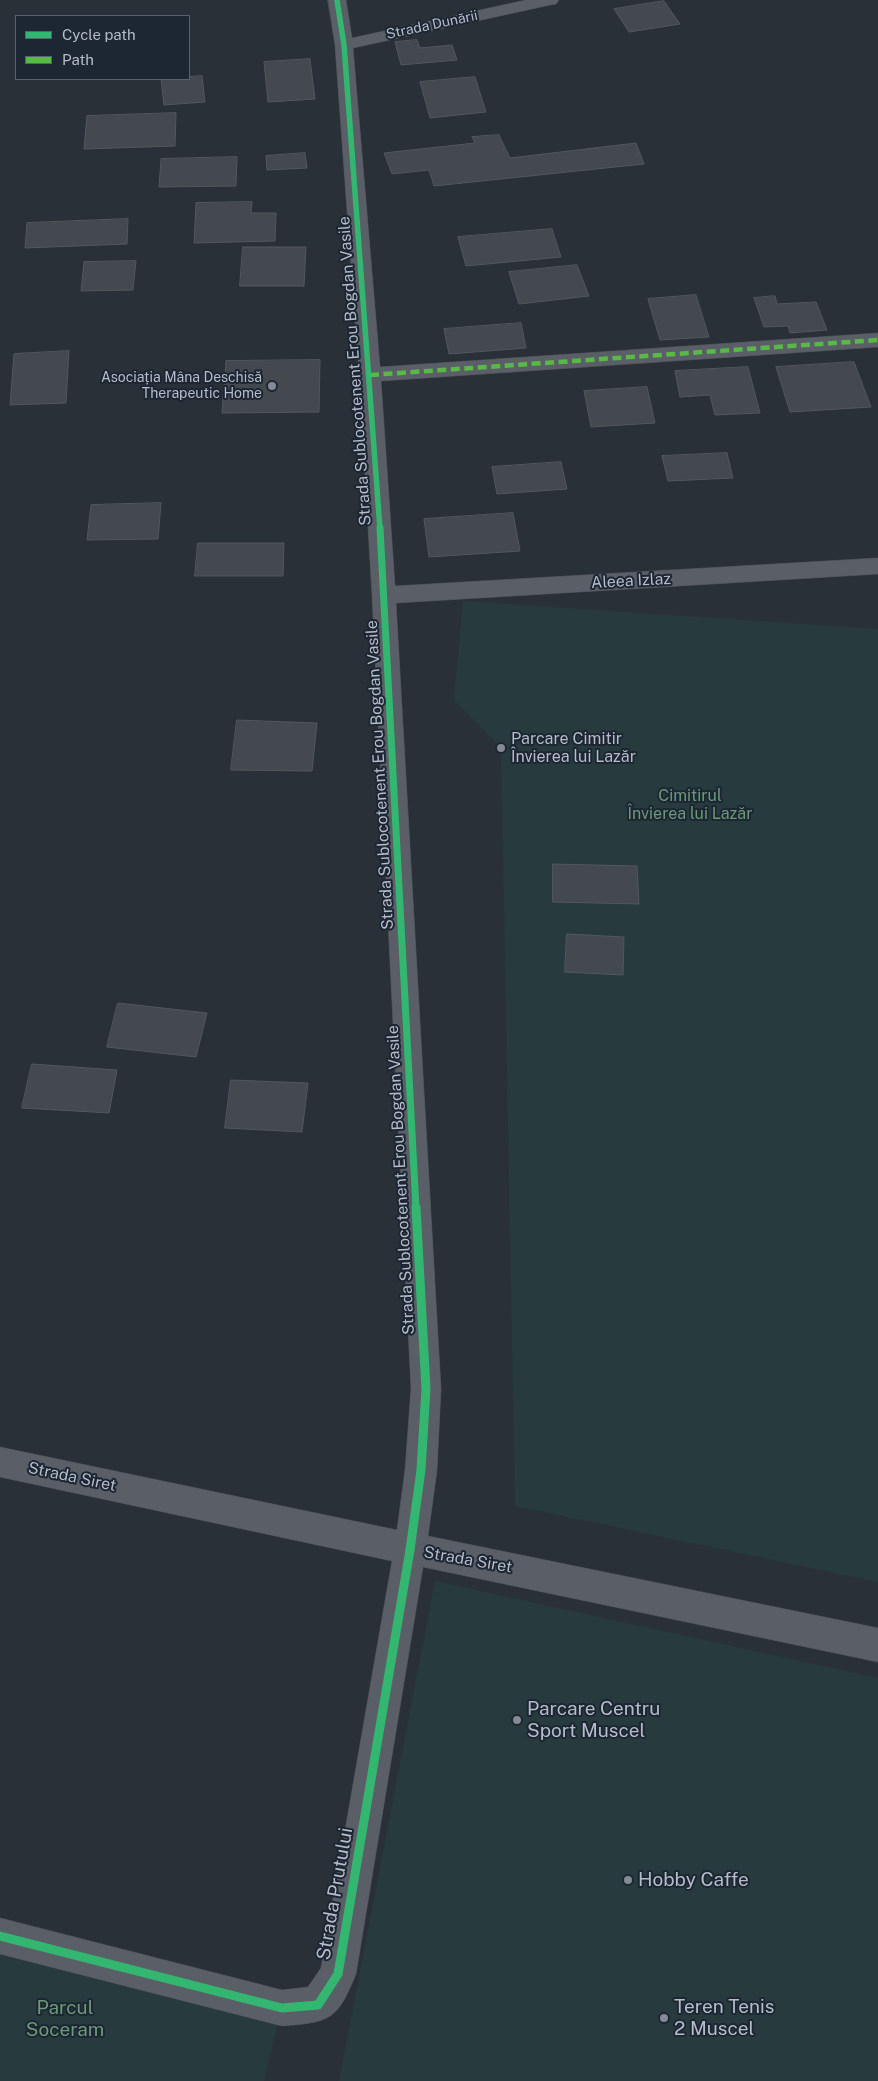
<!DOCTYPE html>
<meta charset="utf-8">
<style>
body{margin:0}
#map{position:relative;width:878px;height:2081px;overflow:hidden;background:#2a3038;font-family:"Public Sans",sans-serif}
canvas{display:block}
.legend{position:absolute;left:15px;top:15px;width:175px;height:65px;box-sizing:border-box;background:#1d2633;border:1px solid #59626f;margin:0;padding:6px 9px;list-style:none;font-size:15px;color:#b4bcc9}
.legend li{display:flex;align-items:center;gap:10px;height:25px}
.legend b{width:25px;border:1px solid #59626f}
</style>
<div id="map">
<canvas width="878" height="2081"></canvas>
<ul class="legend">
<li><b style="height:6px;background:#33b770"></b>Cycle path</li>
<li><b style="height:6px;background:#58b947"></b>Path</li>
</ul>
</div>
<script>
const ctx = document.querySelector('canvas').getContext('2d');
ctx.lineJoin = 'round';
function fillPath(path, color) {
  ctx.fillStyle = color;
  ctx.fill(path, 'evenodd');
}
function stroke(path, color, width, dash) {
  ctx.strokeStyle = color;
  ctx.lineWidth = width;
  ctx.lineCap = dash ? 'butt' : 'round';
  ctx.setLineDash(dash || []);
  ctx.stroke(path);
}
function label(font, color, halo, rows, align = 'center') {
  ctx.font = font + ' "Public Sans",sans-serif';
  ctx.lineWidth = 4;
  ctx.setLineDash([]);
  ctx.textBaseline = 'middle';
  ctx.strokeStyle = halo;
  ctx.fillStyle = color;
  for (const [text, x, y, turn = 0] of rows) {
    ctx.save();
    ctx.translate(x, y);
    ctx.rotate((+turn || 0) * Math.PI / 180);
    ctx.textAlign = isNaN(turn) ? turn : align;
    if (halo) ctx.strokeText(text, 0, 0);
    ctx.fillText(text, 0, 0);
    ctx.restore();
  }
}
fillPath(new Path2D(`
 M463,601L878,629V1582L515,1506L501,748L454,700Z
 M435,1581L878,1678V2081H339Z
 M0,1937L282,2008L264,2081H0Z`), '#273a3e');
const building = new Path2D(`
 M664,1L680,24L629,32L614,9Z
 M417,40L420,48L452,45L457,60L401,65L395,42Z
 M310,59L315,99L268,102L264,62Z
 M202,76L205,102L164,105L161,79H189V77Z
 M475,77L486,112L430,118L420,82Z
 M176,113L175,146L84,149L87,116Z
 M499,135L510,158L636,143L644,164L434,186L429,170L392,174L384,153L475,143L472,137Z
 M305,153L307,168L267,170L266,156Z
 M237,157L236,186L159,187L161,159Z
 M252,202L251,213H276L275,241L194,243L196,203Z
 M128,219L127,244L25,248L27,223Z
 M552,229L561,257L466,266L458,237Z
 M243,247H306L304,286H240Z
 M136,261L133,290L81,291L84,262Z
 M577,265L589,296L519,304L509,272Z
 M696,295L709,337L660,340L648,299Z
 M775,296L777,304L816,302L827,330L790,333L788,326L764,327L754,298Z
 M521,323L526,348L449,354L444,329Z
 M69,351L66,403L10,405L14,354Z
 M320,360L319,412L222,413L226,361Z
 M854,362L871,407L790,412L776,367Z
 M748,367L760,413L715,415L710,395L680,397L675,371Z
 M647,387L655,423L591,427L584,391Z
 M727,453L733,478L668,481L662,456Z
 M561,462L567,489L497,494L492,467Z
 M161,503L158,539L87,540L91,505Z
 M513,513L520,551L429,557L424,519Z
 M198,543H284L283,576H195Z
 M237,720L317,723L312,771L231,770Z
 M553,864L637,866L639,904L553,902Z
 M567,934L624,937L623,975L565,972Z
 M118,1003L207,1013L196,1057L107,1047Z
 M32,1064L117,1070L109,1113L22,1108Z
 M231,1080L308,1083L302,1132L225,1128Z`);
fillPath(building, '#444950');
stroke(building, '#52575f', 1);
const street = new Path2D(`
 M328,0H346L352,38L526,0H559L556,4L550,5L353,48L380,367L878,333V347L381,381L395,586L878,558V574L396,603L441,1389L437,1470L428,1536L878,1628V1662L423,1567L356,1974C337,2021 330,2022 282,2026L0,1954V1918L282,1990L308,1987L321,1968L392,1561L0,1477V1447L397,1530L405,1470L411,1389L372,595L359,375L335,45Z`);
stroke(street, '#484c53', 1);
fillPath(street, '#5a5e66');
stroke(new Path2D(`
 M370,375L878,340`), '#58b947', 4.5, [9, 4.5]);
stroke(new Path2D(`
 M337,0L344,45L380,529`), '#33b770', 5.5);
stroke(new Path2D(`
 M380,528L416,1208`), '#33b770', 7);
stroke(new Path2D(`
 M0,1936L282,2008L318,2005L338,1974L410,1550L421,1470L426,1389L416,1207`), '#33b770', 9);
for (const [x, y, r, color] of [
 [272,386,5,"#848b96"],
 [501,748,5,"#848b96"],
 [517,1720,5,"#848b96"],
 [628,1880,5,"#848b96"],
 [664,2018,5,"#848b96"]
]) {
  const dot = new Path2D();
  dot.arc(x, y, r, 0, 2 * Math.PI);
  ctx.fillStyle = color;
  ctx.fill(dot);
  stroke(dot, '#1d2633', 2);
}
label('14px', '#b4bcc9', '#1d2633', [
 ["Strada Dunării",432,25,-12]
]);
label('14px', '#b4bcc9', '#1d2633', [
 ["Asociația Mâna Deschisă",262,378],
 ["Therapeutic Home",262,394]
], 'right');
label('16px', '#b4bcc9', '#1d2633', [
 ["Strada Sublocotenent Erou Bogdan Vasile",355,371,-94],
 ["Aleea Izlaz",631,581,-3],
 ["Strada Sublocotenent Erou Bogdan Vasile",380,775,-93],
 ["Strada Sublocotenent Erou Bogdan Vasile",401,1180,-93],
 ["Strada Siret",72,1477,12],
 ["Strada Siret",468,1560,10]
]);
label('16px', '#b4bcc9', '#1d2633', [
 ["Parcare Cimitir",511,739],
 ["Învierea lui Lazăr",511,757]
], 'left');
label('16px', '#6b9a76', '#1d2633', [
 ["Cimitirul",690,796],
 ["Învierea lui Lazăr",690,814]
]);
label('19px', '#b4bcc9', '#1d2633', [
 ["Parcare Centru",527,1709],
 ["Sport Muscel",527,1731],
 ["Hobby Caffe",638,1880],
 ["Teren Tenis",674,2007],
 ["2 Muscel",674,2029]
], 'left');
label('19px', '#b4bcc9', '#1d2633', [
 ["Strada Prutului",335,1894,-80]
]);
label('19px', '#6b9a76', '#1d2633', [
 ["Parcul",65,2008],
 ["Soceram",65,2030]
]);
</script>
